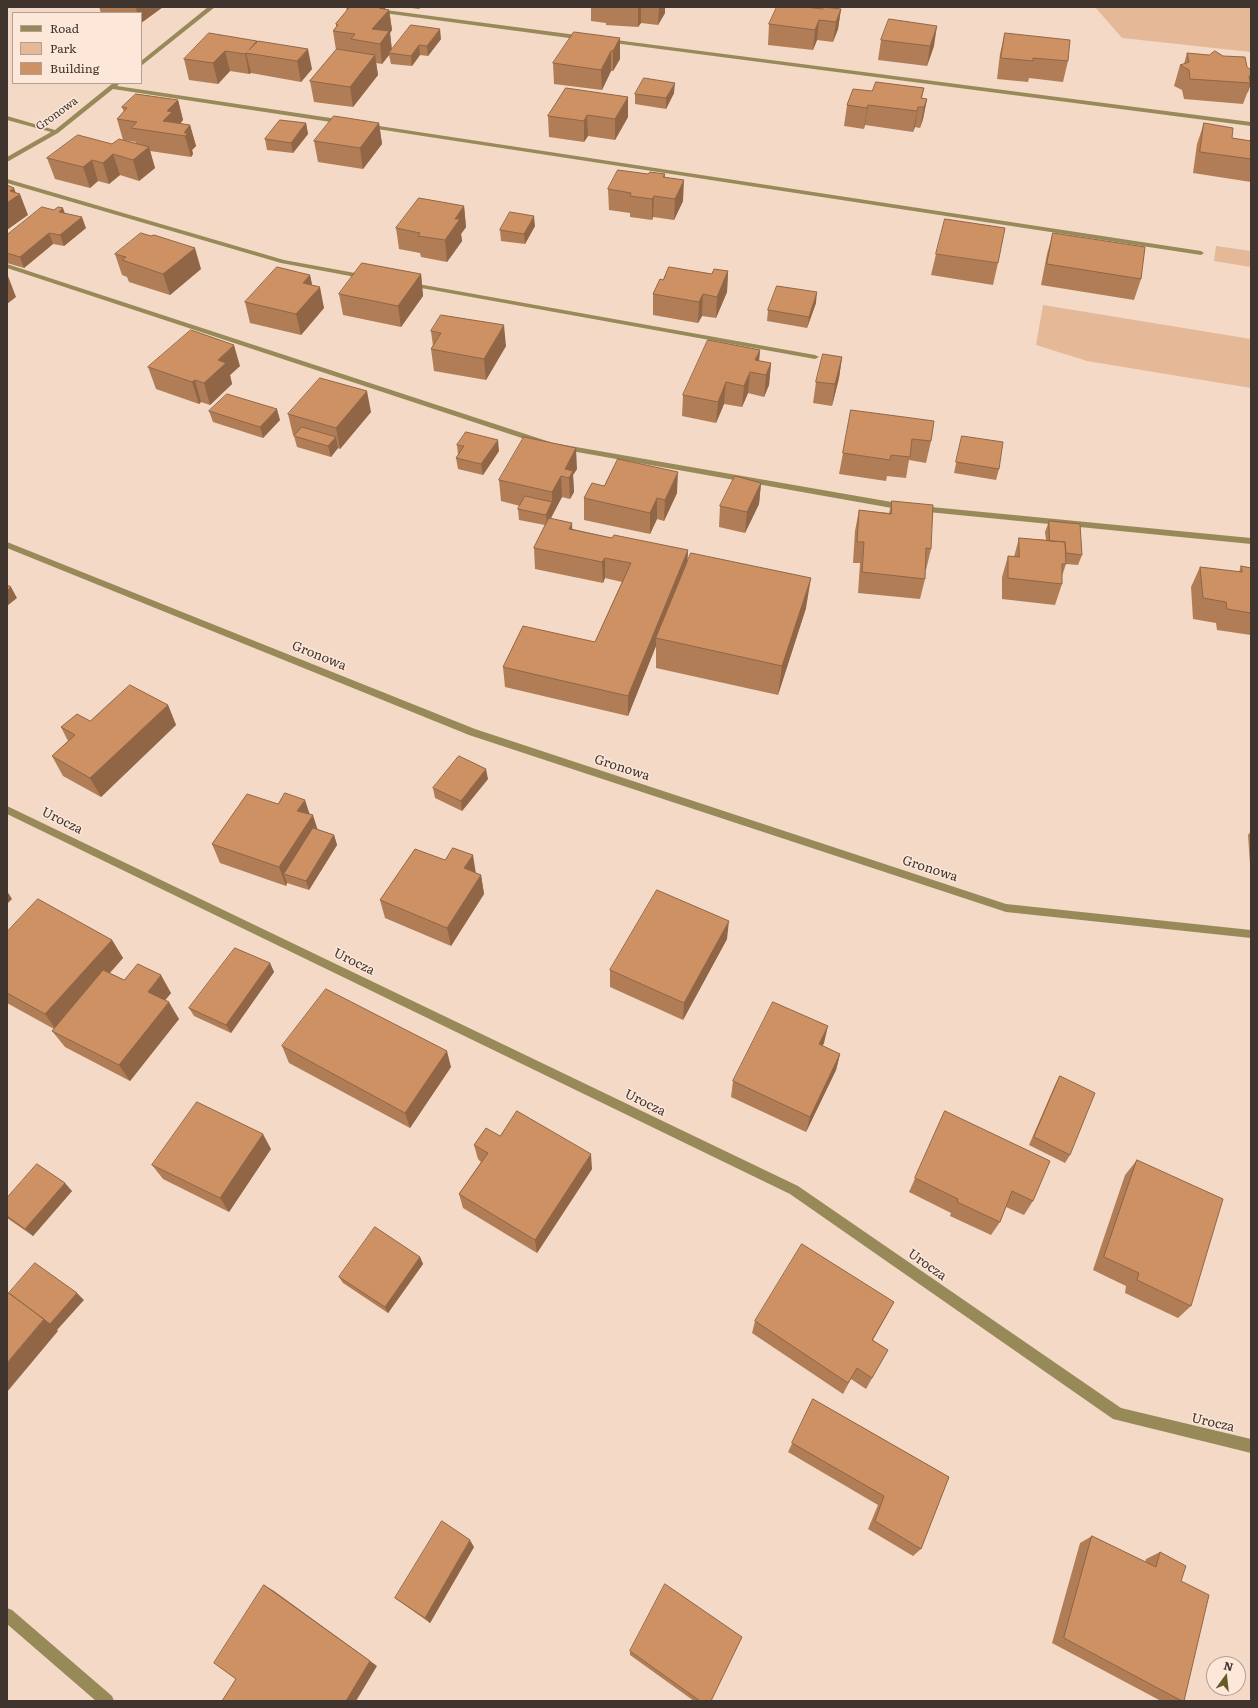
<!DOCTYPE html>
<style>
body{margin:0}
#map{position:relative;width:1258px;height:1708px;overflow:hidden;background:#f3d9c6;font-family:Literata,serif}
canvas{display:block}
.frame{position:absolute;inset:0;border:8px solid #40352e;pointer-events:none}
.legend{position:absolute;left:12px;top:12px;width:130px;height:72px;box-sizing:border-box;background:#fce7d8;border:1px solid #b1a094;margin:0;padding:5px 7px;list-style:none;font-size:12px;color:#40352e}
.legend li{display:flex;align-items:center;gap:8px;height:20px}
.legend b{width:20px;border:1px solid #b1a094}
.north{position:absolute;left:1206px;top:1656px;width:40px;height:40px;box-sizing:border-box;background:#fce7d8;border:1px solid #b1a094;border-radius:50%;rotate:15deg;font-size:11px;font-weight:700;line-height:16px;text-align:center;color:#40352e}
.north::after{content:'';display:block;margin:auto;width:14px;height:18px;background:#645b27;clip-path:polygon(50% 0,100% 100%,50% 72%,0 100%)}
</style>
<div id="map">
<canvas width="1258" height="1708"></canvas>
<div class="frame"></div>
<ul class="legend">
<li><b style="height:5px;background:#988958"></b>Road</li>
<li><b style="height:11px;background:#e5b998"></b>Park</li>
<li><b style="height:11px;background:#cd9164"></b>Building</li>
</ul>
<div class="north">N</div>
</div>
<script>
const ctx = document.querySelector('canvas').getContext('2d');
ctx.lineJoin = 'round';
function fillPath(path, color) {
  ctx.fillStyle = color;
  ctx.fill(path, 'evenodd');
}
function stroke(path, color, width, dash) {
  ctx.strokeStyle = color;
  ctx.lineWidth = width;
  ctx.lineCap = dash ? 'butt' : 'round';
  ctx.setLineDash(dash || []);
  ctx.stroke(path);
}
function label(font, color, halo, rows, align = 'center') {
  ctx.font = font + ' Literata,serif';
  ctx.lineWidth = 3;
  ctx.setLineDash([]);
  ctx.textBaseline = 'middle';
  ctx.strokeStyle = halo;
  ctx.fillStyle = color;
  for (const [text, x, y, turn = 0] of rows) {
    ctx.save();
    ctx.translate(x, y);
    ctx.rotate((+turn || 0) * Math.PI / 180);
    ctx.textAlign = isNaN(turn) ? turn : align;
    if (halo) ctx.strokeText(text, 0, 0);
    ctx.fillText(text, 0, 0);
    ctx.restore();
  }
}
fillPath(new Path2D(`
 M1095,7H1251V52L1122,38Z
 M1216,246L1251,251V267L1214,261Z
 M1043,305L1251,339V388L1087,361L1036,345Z`), '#e5b998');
fillPath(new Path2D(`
 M208,7H215L141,66V61Z
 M378,9L584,36L587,38L584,40L376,12L375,11Z
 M608,39L1251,122V126L606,42L605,41Z
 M113,83H120L117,86L344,120L347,122L344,124L113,89L58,133L7,162V157L51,132L7,120V116L55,130Z
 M366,124L1201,251L1204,253L1201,255L364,127L363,126Z
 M7,179L284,260L366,275L370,277L366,279L281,263L7,183Z
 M7,264L553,443L903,504L907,507L903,510L549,447L7,268Z
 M407,282L815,355L819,357L815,359L410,286H407Z
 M921,506L1251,538V544L918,511L917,509Z
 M7,542L475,729L1006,904L1251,930V938L1006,912L469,735L7,548Z
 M7,806L798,1186L1121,1408L1251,1439V1453L1113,1419L790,1194L7,814Z
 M7,1608L12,1610L112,1696L114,1701H96L7,1624Z`), '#988958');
fillPath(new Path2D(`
 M99,7H163L141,23V13H101Z
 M346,7H385V9L389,10L392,30L390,33L392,50L441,39L428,56L420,55L412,66L391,64L389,55L382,64L376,63L378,75L353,107L314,102L310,81L336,50L333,31L336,27V24L347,11Z
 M404,7H421L419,9Z
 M591,7H665V13L658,25L641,23L638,27L606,25V23L591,21Z
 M823,9H841L838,29L833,42L817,40L813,50L768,45L769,24Z
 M1005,33L1068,61L1063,82L1029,78L1028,82L997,79L1000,54Z
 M620,38V59L613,71H611L602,90L554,84L553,63Z
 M881,40L934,46L927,66L878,60Z
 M257,41V42L258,41L312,69L301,82L251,73L249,74L230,71L218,84L189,80L184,59Z
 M1187,53L1247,67L1251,83L1243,104L1184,99L1182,90L1174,86L1180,65L1184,64Z
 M566,88L628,117L615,140L588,136L584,142L549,137L548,116Z
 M924,88L922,98L927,99L923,119L920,128L915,127L913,132L865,125L864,129L844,126L847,105L872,91Z
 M674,93L666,109L635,104V94Z
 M178,100L183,120L180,124L190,125L196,146L192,150L193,154L191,157L150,151L155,168L139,181L120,175L109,184L98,181L90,188L55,179L47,158L112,144L123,140L117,119L124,112L122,107ZM124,140L136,142V143Z
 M306,123L308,134L293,153L267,150L265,139Z
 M379,123L382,144L363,169L318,162L314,141Z
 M1204,123L1232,138L1251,141V182L1193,173L1197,144Z
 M648,174H665V177L683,201L674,220L653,217L652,220L630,217V213L609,210L608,189Z
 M464,206L466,227L461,234L462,241L447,262L421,257L420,253L399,249L396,228Z
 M65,213L86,228L64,246L53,244L24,268L7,263V235Z
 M535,226L525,244L501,241L500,230Z
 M1053,233L1141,279L1134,300L1041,285L1047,254Z
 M115,254L201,269L170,295L129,282L127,277L122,275Z
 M936,254L998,263L993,285L931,275Z
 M728,271L727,292L716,318L702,316L698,323L653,315V294L663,280L712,274Z
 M421,274L423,296L401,327L343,315L339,294Z
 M310,275L312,285L324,308L301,335L250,323L245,302Z
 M816,303L807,328L767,321L768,310Z
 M431,331L506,346L486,380L434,371L431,349L433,346Z
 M760,350L759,361L771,363L769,385L764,397L748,393L742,407L724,404L716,423L682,416L683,395Z
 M842,357L839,378L832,406L813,403L816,382Z
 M240,366L230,375L232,384L210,405L201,402L199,404L156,389L148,367Z
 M851,410L931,441L926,463L909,460L906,478L887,476L886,481L839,474L843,453Z
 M209,411L280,420L263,438L213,422Z
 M371,412L340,449L338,448L331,457L297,447L294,436L295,435H293L288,414Z
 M962,436L999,469L996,480L954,473Z
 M457,445L499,451L483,475L458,469L456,458L458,455Z
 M577,469L573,475L574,492L570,499L562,497L550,518L573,529L612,538L688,550L687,562L806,608L778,695L656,668V646L628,716L505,687L503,667L595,642L622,582L605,578L603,583L535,569L534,548L545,525L519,520L518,509L520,506L501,501L499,480Z
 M761,483L759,504L745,533L719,527L720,506Z
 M604,486L677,493L664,521L657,519L650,534L584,520V498Z
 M892,501L931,549L926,570H925V579L920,599L858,593L860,563H853L855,531L859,510L889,513Z
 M1049,521L1082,555L1078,565L1066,564L1062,576V584L1055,605L1002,599V577L1008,556L1014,557L1019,538L1046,540L1045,532Z
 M1241,566L1251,568V635L1217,630L1216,623L1193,619L1191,587L1200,567L1239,572Z
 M168,705L176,725L101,797L63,776L52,756L68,741L61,727Z
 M488,779L462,811L435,798L433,788Z
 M309,814L317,829L334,835L337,845L309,890L287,883L286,886L220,863L212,844Z
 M1251,831V879L1248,835Z
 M476,873L481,875L484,894L451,946L385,918L380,900Z
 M7,932L112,940L123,958L110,973L124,980L171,993L165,1000L179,1019L130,1081L65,1047L52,1031L54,1029L7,1003Z
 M727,939L683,1020L610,987V970Z
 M270,963L274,972L231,1033L194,1016L189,1008Z
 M824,1043L822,1046L840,1054L836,1070L806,1132L731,1097L733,1081Z
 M282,1046L451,1067L410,1128L289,1063Z
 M1060,1076L1070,1155L1065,1163L1029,1145L1055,1085Z
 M945,1111L1033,1201L1024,1215L1006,1207L1000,1222L991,1235L950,1216L951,1213L909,1192Z
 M500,1136L592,1169L537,1253L463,1208L459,1194L481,1162L478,1159L474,1145Z
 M271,1149L229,1212L163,1179L152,1165Z
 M1137,1160L1191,1306L1178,1318L1125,1293L1126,1286L1093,1270L1125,1175Z
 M72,1191L33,1236L7,1218V1198Z
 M420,1257L423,1264L388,1313L343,1283L339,1277Z
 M894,1302L873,1340L888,1350L866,1389L851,1379L843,1394L752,1333L755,1321Z
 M813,1399L949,1477L921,1549L913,1556L868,1529L878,1505L788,1452Z
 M1092,1536L1145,1562L1146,1559L1160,1552L1181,1581L1184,1701H1161L1052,1643L1080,1543Z
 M474,1547L430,1623L395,1598Z
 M630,1651L711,1701H694L630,1655Z`), '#b07d56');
fillPath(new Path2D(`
 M136,7H163L141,23V13H137Z
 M379,7H385L386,14L389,10L392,30L390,33L392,52L389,53V55L382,64L380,44L372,29Z
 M638,7H641V23L638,27Z
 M659,7H665V13L658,25Z
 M841,9L838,29L833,42L836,22Z
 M819,20L817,40L813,50L815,30Z
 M937,26L934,46L927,66L930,46Z
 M440,29L441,39L428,56L427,46Z
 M620,38V59L613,71V51Z
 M419,45L420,55L412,66L411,56Z
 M308,49L312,69L301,82L297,61Z
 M225,51L230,71L218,84L213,63Z
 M611,51V71L602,90L601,70Z
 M246,53L251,73L249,74L245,54Z
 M375,55L378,75L353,107L350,87Z
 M1251,75V83L1248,92L1247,93L1250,83L1249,76Z
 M675,83L674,93L666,109V98Z
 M628,97V117L615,140V119Z
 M927,99L923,119L920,128L924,107Z
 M178,100L183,120L176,128L163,121L167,111Z
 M868,105L865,125L864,129L867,108Z
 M918,107L915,127L913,132L917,111Z
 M587,115L588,136L584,142V121Z
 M306,123L308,134L293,153L291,143Z
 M379,123L382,144L363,169L360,148Z
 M190,125L196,146L192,150L193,154L191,157L184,133Z
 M149,147L155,168L139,181L133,160Z
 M113,154L120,175L109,184L103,163Z
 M92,160L98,181L90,188L83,167Z
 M684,180L683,201L674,220L675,199Z
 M14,188L17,196L20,194L28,215L7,230V203L10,191Z
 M654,196L653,217L652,220V199Z
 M464,206L466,227L461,234L462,241L447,262L445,240L455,219Z
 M63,208L67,219L59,212Z
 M534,216L535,226L525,244L524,234Z
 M82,217L86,228L64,246L60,235Z
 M49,233L53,244L24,268L20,257Z
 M195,248L201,269L170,295L163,274Z
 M728,271L727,292L716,318L717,297Z
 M421,274L423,296L401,327L398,306Z
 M310,275L314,294L320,287L324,308L301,335L296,314L303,283Z
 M8,276L16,297L7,304V277Z
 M817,292L816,303L807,328L809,317Z
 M703,294L702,316L698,323L699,302Z
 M504,325L506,346L486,380L484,359Z
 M234,345L240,366L230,375L232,384L210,405L204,383L218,360Z
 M760,350L758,371L755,360Z
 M842,357L839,378L832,406L835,384Z
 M771,363L769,385L764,397L766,375Z
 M750,372L748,393L742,407L744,386Z
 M195,380L201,402L199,404L192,382Z
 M726,382L724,404L716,423L718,402Z
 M367,391L371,412L340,449L336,428Z
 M277,409L280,420L263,438L260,427Z
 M336,437L338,448L331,457L328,446Z
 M498,440L499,451L483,475L481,464Z
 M576,448L577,469L573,475L574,492L570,499L569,478L565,469Z
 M678,472L677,493L664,521L665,500Z
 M561,476L562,497L547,526L546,515L552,502V492Z
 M761,483L759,504L745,533L747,512Z
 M657,498V519L650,534V513Z
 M572,523L573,544L569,529Z
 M688,550L687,571L656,638V646L628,716V696Z
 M605,558V578L603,583L602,562Z
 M811,578L806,608L778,695L782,666Z
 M11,587L17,598L7,606V591Z
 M168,705L176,725L101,797L90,778Z
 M486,769L488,779L462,811L461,801Z
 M305,800L311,818L313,815L319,834L284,874L287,883L286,886L279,867L297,811Z
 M334,835L337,845L309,890L306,881Z
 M473,855L476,874L464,868Z
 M481,875L484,894L451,946L447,928Z
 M7,891L12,899L7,904Z
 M729,921L727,939L683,1020L684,1003Z
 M112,940L123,958L57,1031L45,1014Z
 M270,963L274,972L231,1033L226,1025Z
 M161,975L171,993L158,1009L148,992Z
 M169,1002L179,1019L130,1081L119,1065Z
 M828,1026L824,1043L815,1061L819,1044Z
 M447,1051L451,1067L410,1128L405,1113Z
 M840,1054L836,1070L806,1132L810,1117Z
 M263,1134L271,1149L229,1212L220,1198Z
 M591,1154L592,1169L537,1253L535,1240Z
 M65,1183L72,1191L33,1236L25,1229Z
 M420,1257L423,1264L388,1313L385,1307Z
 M77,1293L84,1300L57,1330L58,1331L7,1392V1363L44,1319Z
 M470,1540L474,1547L430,1623L425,1618Z
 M264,1585L274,1591L377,1666L356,1701H346Z`), '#906646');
const building = new Path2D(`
 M350,7H379V8L389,10L372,29L389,31L380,44L351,39L355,34L333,31L338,25L336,24Z
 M777,7H806L823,9V7L841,9L836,22L819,20L815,30L769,24Z
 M889,19L937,26L930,46L881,40Z
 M411,25L440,29L427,46L419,45L411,56L389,53Z
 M574,32L620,38L613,51H611L601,70L553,63Z
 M209,33L257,41L249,50L258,41L308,49L297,61L246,53L245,54L225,51L213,63L184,59Z
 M1005,33L1070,40L1068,61L1033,58V61L1001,58Z
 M337,49L375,55L350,87L310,81Z
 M1215,51L1223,56L1245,57L1247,67L1251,70V75L1249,76L1250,83L1190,79L1189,70L1180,65L1189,62L1187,53L1209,55Z
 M644,78L675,83L666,98L635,94Z
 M876,82L924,88L921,98L927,99L924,107H918L917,111L868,105L867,108L847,105L853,89L872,91Z
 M566,88L628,97L615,119L587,115L584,121L548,116Z
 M136,94L178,100L167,111L172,112L163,121L190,125L184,133H188L185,136L131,128L137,122L117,119L127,108L122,107Z
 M334,116L379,123L360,148L314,141Z
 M280,120L306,123L291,143L265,139Z
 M1204,123L1233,128L1232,138L1251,141V159L1200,152Z
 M78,135L112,144L119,139L149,147L133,160L113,154L103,163L92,160L83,167L47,158Z
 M618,170L648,174L650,172L665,174L663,177L684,180L675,199L654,196L652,199L630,196L631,193L608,189Z
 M7,185L14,188L10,191L20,194L7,203Z
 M419,198L464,206L455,219H460L445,240L418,236L420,233L396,228Z
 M42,207L54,210L58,207L63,208L59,212L82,217L60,235L49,233L20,257L7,253V235Z
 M510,212L534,216L524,234L500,230Z
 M945,219L1005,228L998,263L936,254Z
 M141,233L151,236L154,235L195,248L163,274L122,260L126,257L115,254Z
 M1053,233L1145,247L1141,279L1047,264Z
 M362,263L421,274L398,306L339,294Z
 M277,267L310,275L303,283L320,287L296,314L245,302Z
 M669,267L712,274L714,269L728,271L717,297L703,294L699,302L653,294L660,279L663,280Z
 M777,286L817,292L809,317L768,310Z
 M441,315L504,325L484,359L431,349L441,333L431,331Z
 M191,330L234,345L218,360L226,363L204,383L195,380L192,382L148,367Z
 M708,340L760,350L755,360L771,363L766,375L750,372L744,386L726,382L718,402L683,395Z
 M823,354L842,357L835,384L816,382Z
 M320,378L367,391L336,428L288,414Z
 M227,394L277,409L260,427L209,411Z
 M851,410L934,421L931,441L912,439L910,457L891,455L890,460L843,453Z
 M302,427L336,437L328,446L294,436Z
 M466,432L498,440L481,464L456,458L464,446L457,445Z
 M962,436L1003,442L999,469L956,462Z
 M524,437L576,448L565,469L573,471L569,478L561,476L552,492L499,480Z
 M618,459L678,472L665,500L657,498L650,513L584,498L592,483L604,486Z
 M735,476L761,483L747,512L720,506Z
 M525,496L552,502L546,515L518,509Z
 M892,501L933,505L931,549L926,548L925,579L862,572L864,542H857L859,510L891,514Z
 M549,518L572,523L569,529L612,538L614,535L688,550L628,696L503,667L523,626L595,642L631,563L605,558L602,562L534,548Z
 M1049,521L1080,524L1082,555L1066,553L1065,542L1050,541Z
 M1019,538L1065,542L1066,564H1062V584L1008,578V556L1019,557Z
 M691,553L811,578L782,666L656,638Z
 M1241,566L1251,568V613L1227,609L1226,602L1203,598L1200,567L1242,572Z
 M7,585L11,587L7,591Z
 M130,685L168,705L90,778L52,756L75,735L61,727L77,714L90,721Z
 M459,756L486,769L461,801L433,788Z
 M285,793L305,800L297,811L313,815L279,867L212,844L247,794L278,804Z
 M313,828L334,835L306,881L284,874Z
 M453,848L473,855L464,868L481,875L447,928L380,900L415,849L445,860Z
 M657,890L729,921L684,1003L610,970Z
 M38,899L112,940L45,1014L7,993V932Z
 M235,948L270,963L226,1025L189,1008Z
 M138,964L161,975L148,992L169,1002L119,1065L52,1031L103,970L124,980Z
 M326,989L447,1051L405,1113L282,1046Z
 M773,1002L828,1026L819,1044L840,1054L810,1117L733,1081Z
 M1060,1076L1095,1093L1070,1155L1034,1137Z
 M197,1102L263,1134L220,1198L152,1165Z
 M517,1111L591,1154L535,1240L459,1194L488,1153L474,1145L486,1128L500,1136Z
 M945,1111L1050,1161L1033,1201L1012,1191L1000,1222L957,1202L958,1199L915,1178Z
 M1137,1160L1223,1199L1191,1306L1137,1280L1139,1273L1104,1257Z
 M37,1164L65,1183L25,1229L7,1216V1198Z
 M375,1227L420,1257L385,1307L339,1277Z
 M802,1244L894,1302L872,1340L888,1350L872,1378L857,1368L848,1383L755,1321Z
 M35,1263L77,1293L50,1324L9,1293Z
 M7,1292L44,1319L7,1363Z
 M813,1399L949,1477L921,1549L875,1521L884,1496L792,1443Z
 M442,1521L470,1540L425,1618L395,1598Z
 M1092,1536L1156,1567L1160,1552L1186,1566L1181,1581L1209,1595L1184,1701H1182L1064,1638Z
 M665,1584L742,1637L711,1701H700L630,1651Z
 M264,1585L370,1661L346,1701H222L236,1679L214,1663Z`);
fillPath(building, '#cd9164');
stroke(building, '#906646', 1);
label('11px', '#40352e', '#fce7d8', [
 ["Gronowa",57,114,-36]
]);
label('13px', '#40352e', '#fce7d8', [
 ["Gronowa",319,656,22],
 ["Gronowa",622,768,18],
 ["Urocza",62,821,26],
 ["Gronowa",930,869,18],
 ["Urocza",354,962,26],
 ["Urocza",645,1103,26],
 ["Urocza",927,1265,35],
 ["Urocza",1213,1423,13]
]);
</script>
